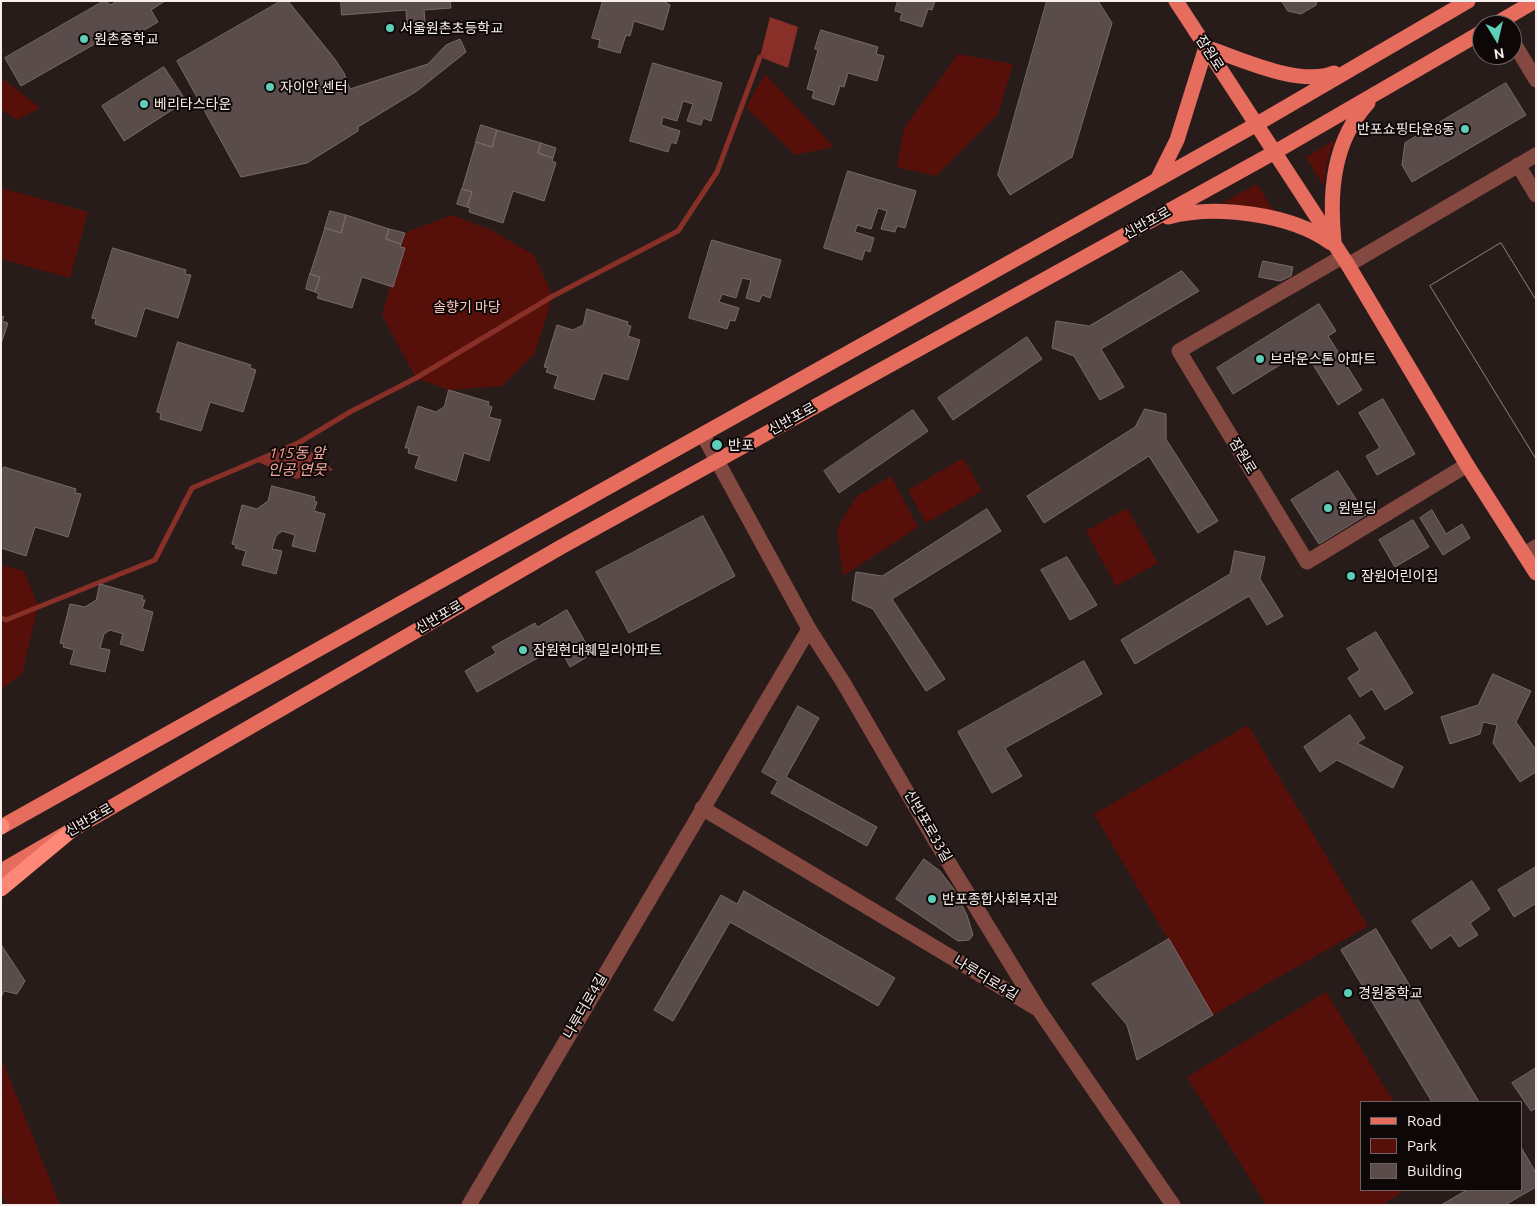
<!DOCTYPE html>
<meta charset="utf-8">
<style>
body{margin:0}
#map{position:relative;width:1537px;height:1206px;overflow:hidden;background:#281c1a;font-family:Ubuntu,sans-serif}
canvas{display:block}
.frame{position:absolute;inset:0;border:2px solid #f8efed;pointer-events:none}
.legend{position:absolute;left:1360px;top:1101px;width:162px;height:90px;box-sizing:border-box;background:#0d0807;border:1px solid #6b6463;margin:0;padding:6px 9px;list-style:none;font-size:15px;color:#f8efed}
.legend li{display:flex;align-items:center;gap:10px;height:25px}
.legend b{width:25px;border:1px solid #6b6463}
.north{position:absolute;left:1472px;top:15px;width:50px;height:50px;box-sizing:border-box;background:#0d0807;border:1px solid #6b6463;border-radius:50%;rotate:171deg;font-size:14px;font-weight:700;line-height:20px;text-align:center;color:#f8efed}
.north::after{content:'';display:block;margin:auto;width:18px;height:22px;background:#5dceb8;clip-path:polygon(50% 0,100% 100%,50% 72%,0 100%)}
</style>
<div id="map">
<canvas width="1537" height="1206"></canvas>
<div class="frame"></div>
<ul class="legend">
<li><b style="height:6px;background:#e66c5e"></b>Road</li>
<li><b style="height:14px;background:#570f0a"></b>Park</li>
<li><b style="height:14px;background:#5a4c4a"></b>Building</li>
</ul>
<div class="north">N</div>
</div>
<script>
const ctx = document.querySelector('canvas').getContext('2d');
ctx.lineJoin = 'round';
function fillPath(path, color) {
  ctx.fillStyle = color;
  ctx.fill(path, 'evenodd');
}
function stroke(path, color, width, dash) {
  ctx.strokeStyle = color;
  ctx.lineWidth = width;
  ctx.lineCap = dash ? 'butt' : 'round';
  ctx.setLineDash(dash || []);
  ctx.stroke(path);
}
function label(font, color, halo, rows, align = 'center') {
  ctx.font = font + ' Ubuntu,"Noto Sans KR",sans-serif';
  ctx.lineWidth = 4;
  ctx.setLineDash([]);
  ctx.textBaseline = 'middle';
  ctx.strokeStyle = halo;
  ctx.fillStyle = color;
  for (const [text, x, y, turn = 0] of rows) {
    ctx.save();
    ctx.translate(x, y);
    ctx.rotate((+turn || 0) * Math.PI / 180);
    ctx.textAlign = isNaN(turn) ? turn : align;
    if (halo) ctx.strokeText(text, 0, 0);
    ctx.fillText(text, 0, 0);
    ctx.restore();
  }
}
fillPath(new Path2D(`
 M958,54L1013,64L998,114L936,176L897,167L904,128Z
 M765,74L834,147L795,155L746,107Z
 M1,77L40,108L17,120L1,109Z
 M1335,140L1328,157L1323,186L1306,157Z
 M1257,184L1276,214L1258,207L1222,203Z
 M1,188L88,212L70,278L1,259Z
 M452,215L493,231L534,255L553,296L535,353L502,386L449,390L416,378L382,315L405,233Z
 M963,458L982,491L926,523L908,490Z
 M891,476L918,527L843,576L837,529L856,497Z
 M1127,508L1158,563L1116,586L1086,531Z
 M1,565L24,571L38,606L22,674L1,689Z
 M1248,725L1368,926L1213,1015L1094,814Z
 M1326,992L1394,1102H1361V1190H1406L1382,1205H1266L1187,1077Z
 M4,1064L60,1205H6L1,1190V1065Z`), '#570f0a');
fillPath(new Path2D(`
 M770,17L798,27L788,68L760,57Z
 M300,442L333,470L296,479L256,461Z`), '#883027');
stroke(new Path2D(`
 M1,618L6,620L155,560L192,488L300,442L350,412L416,378L553,296L678,231L717,172L760,57`), '#883027', 5);
const building = new Path2D(`
 M104,1L111,5L117,1H165L151,10L158,22L120,44L114,33L21,86L5,58Z
 M281,1H288L334,58L344,73L350,89L428,64L446,45L460,39L466,52L417,91L358,127V131L307,163L241,177L177,61Z
 M341,1H450L451,8L424,10L425,22L407,24L406,10L342,15Z
 M603,1H663L670,5L663,30L634,21L630,36L626,35L620,53L598,47L600,40L592,38Z
 M898,1H935L932,10L928,9L922,27L900,20L902,13L895,11Z
 M1047,1H1098L1112,23L1072,157L1010,195L998,175Z
 M1282,1H1317L1316,5L1301,14L1288,11Z
 M821,30L878,47L876,54L884,56L877,81L848,73L844,87L840,86L834,105L812,98L814,91L807,89L818,50L815,49Z
 M653,63L722,83L711,121L703,118L701,125L687,121L693,104L683,101L677,121L663,117L661,125L680,131L676,144L671,142L668,152L630,141Z
 M164,67L186,101L124,141L102,106Z
 M1506,83L1526,115L1412,182L1402,165L1405,143Z
 M481,125L497,130L492,147L476,142Z
 M497,130L541,143L538,153L553,158L552,161L556,163L544,201L513,191L503,223L469,212L470,208L467,207L472,192L462,189L476,142L492,147Z
 M541,143L556,148L553,158L538,153Z
 M848,171L916,191L905,228L897,226L895,232L881,229L887,211L878,208L871,229L857,225L855,232L874,238L870,252L865,250L862,260L824,248Z
 M462,189L472,192L467,207L457,204Z
 M330,211L346,215L341,233L325,228Z
 M346,215L389,229L386,239L401,244L400,247L405,248L393,287L362,277L352,308L317,298L319,294L315,292L320,277L310,274L325,228L341,233Z
 M389,229L405,233L401,244L386,239Z
 M712,240L781,260L770,298L762,295L759,302L746,298L751,280L742,278L736,298L722,294L719,302L739,308L735,321L730,320L727,329L689,318Z
 M1501,243L1536,300V459L1430,286Z
 M1501,243L1536,300V459L1430,286Z
 M113,248L186,270L185,274L191,275L178,318L145,308L136,337L95,324L96,319L92,318Z
 M1263,261L1293,267L1291,276L1280,281L1259,277Z
 M1182,271L1199,291L1101,349L1124,387L1100,400L1074,356L1052,348L1056,321L1089,326Z
 M310,274L320,277L315,292L306,289Z
 M1319,304L1336,331L1328,336L1362,390L1338,405L1304,350L1233,394L1217,368Z
 M587,309L628,322L627,325L631,326L628,336L640,340L628,380L603,373L594,400L554,388L558,376L546,372L548,368L544,367L557,325L573,330L583,325Z
 M1,316L4,317L2,321L8,323L1,344Z
 M1027,337L1042,359L953,420L938,398Z
 M178,342L251,365L250,368L256,370L243,412L210,402L201,431L160,419L161,413L157,412Z
 M449,390L489,402L488,405L492,407L489,417L501,420L489,461L464,453L456,481L415,468L419,456L408,453L409,448H405L418,406L436,412L444,407Z
 M1383,399L1415,454L1377,475L1366,456L1380,448L1359,413Z
 M1145,409L1166,414V439L1218,521L1198,533L1149,456L1044,523L1027,496L1135,427Z
 M913,410L928,431L839,493L824,471Z
 M4,467L76,489L75,493L81,494L68,537L35,527L26,556L1,548V474Z
 M1338,471L1366,515L1319,544L1291,500Z
 M272,486L315,497L314,501L317,502L314,511L325,514L315,552L292,546L295,535L282,531L276,536L272,549L282,551L276,574L242,565L246,551L235,548L236,545L232,544L242,505L257,509L268,501Z
 M987,509L1001,531L892,599L945,679L926,691L873,609L852,600L856,572L882,576Z
 M1432,510L1446,534L1462,524L1470,538L1443,555L1420,518Z
 M703,516L735,576L629,633L596,572Z
 M1413,520L1429,547L1395,567L1379,540Z
 M1235,551L1265,557L1260,579L1283,616L1267,625L1249,596L1135,664L1121,640L1230,574Z
 M1067,557L1097,605L1070,620L1041,570Z
 M100,584L143,596L142,600H145L142,609L153,612L143,651L120,644L123,634L110,630L104,634L100,648L110,650L105,672L70,664L74,650L63,647L64,644L60,643L70,604L85,607L96,600Z
 M567,610L592,654L570,667L559,646L477,692L465,671L496,653L492,647L535,623L537,627Z
 M1376,632L1413,693L1385,710L1372,689L1360,697L1348,678L1360,670L1347,649Z
 M1084,661L1102,694L1005,748L1022,776L992,793L958,732Z
 M1493,674L1531,691L1516,722L1536,750V772L1520,782L1493,743L1497,725L1483,722L1480,734L1450,744L1441,717L1478,705Z
 M798,706L819,718L786,777L877,827L867,846L771,793L778,781L762,772Z
 M1350,715L1365,738L1357,743L1403,767L1393,788L1337,760L1320,772L1304,747Z
 M924,859L940,871L953,888L967,915L973,935L969,940L958,941L896,899Z
 M1536,867V906L1535,904L1514,917L1498,890Z
 M1472,881L1490,909L1470,923L1478,935L1459,947L1451,935L1431,949L1412,921Z
 M744,891L895,978L878,1006L730,922L673,1021L654,1010L721,895L737,904Z
 M1376,929L1479,1102H1432L1341,950Z
 M1169,939L1213,1015L1137,1060L1127,1025L1092,984Z
 M2,946L25,981L17,994L4,991L1,998Z
 M1536,1068V1108L1531,1111L1512,1083Z
 M1521,1147L1536,1173V1187L1505,1205H1441L1467,1190H1521Z`);
fillPath(building, '#5a4c4a');
stroke(building, '#796a68', 1);
stroke(new Path2D(`
 M1512,40L1536,80
 M1518,165L1536,195
 M1342,257L1179,351L1307,562L1467,465
 M1348,265L1536,155
 M703,435L809,629L843,682L933,837L1039,1010L1173,1205
 M1524,554L1536,547
 M702,808L1036,1008
 M469,1205L809,629`), '#834840', 15);
stroke(new Path2D(`
 M1176,1L1348,265L1467,465L1536,573
 M1494,25L1535,1
 M1206,47C1240,59 1300,87 1334,73
 M1158,178L1177,140L1206,47
 M1168,217C1215,204 1292,214 1331,243
 M1334,241C1329,192 1333,141 1368,103
 M1,827L1257,124L1468,1
 M1,871L561,547L1275,152L1482,32`), '#e66c5e', 15);
stroke(new Path2D(`
 M1,827L2,826
 M1,889L72,830`), '#fd8878', 15);
for (const [x, y, r, color] of [
 [390,28,5,"#5dceb8"],
 [84,39,5,"#5dceb8"],
 [270,87,5,"#5dceb8"],
 [144,104,5,"#5dceb8"],
 [1465,129,5,"#5dceb8"],
 [1260,359,5,"#5dceb8"],
 [717,445,6,"#5dceb8"],
 [1328,508,5,"#5dceb8"],
 [1351,576,5,"#5dceb8"],
 [523,650,5,"#5dceb8"],
 [932,899,5,"#5dceb8"],
 [1348,993,5,"#5dceb8"]
]) {
  const dot = new Path2D();
  dot.arc(x, y, r, 0, 2 * Math.PI);
  ctx.fillStyle = color;
  ctx.fill(dot);
  stroke(dot, '#0d0807', 2);
}
label('14px', '#f8efed', '#0d0807', [
 ["서울원촌초등학교",400,28],
 ["원촌중학교",94,39],
 ["자이안 센터",280,87],
 ["베리타스타운",154,104],
 ["반포쇼핑타운8동",1455,129,"right"],
 ["브라운스톤 아파트",1270,359],
 ["반포",728,445],
 ["원빌딩",1338,508],
 ["잠원어린이집",1361,576],
 ["잠원현대훼밀리아파트",533,650],
 ["반포종합사회복지관",942,899],
 ["경원중학교",1358,993]
], 'left');
label('14px', '#f8efed', '#0d0807', [
 ["잠원로",1210,53,57],
 ["신반포로",1147,223,-29],
 ["신반포로",792,419,-29],
 ["잠원로",1243,456,59],
 ["신반포로",439,617,-30],
 ["신반포로",89,820,-30],
 ["신반포로33길",928,826,60],
 ["나루터로4길",986,978,31],
 ["나루터로4길",585,1006,-60]
]);
label('14px', '#fbc7be', '#0d0807', [
 ["솔향기 마당",467,307]
]);
label('italic 15px', '#f5a99e', '#0d0807', [
 ["115동 앞",297,453],
 ["인공 연못",297,470]
]);
</script>
